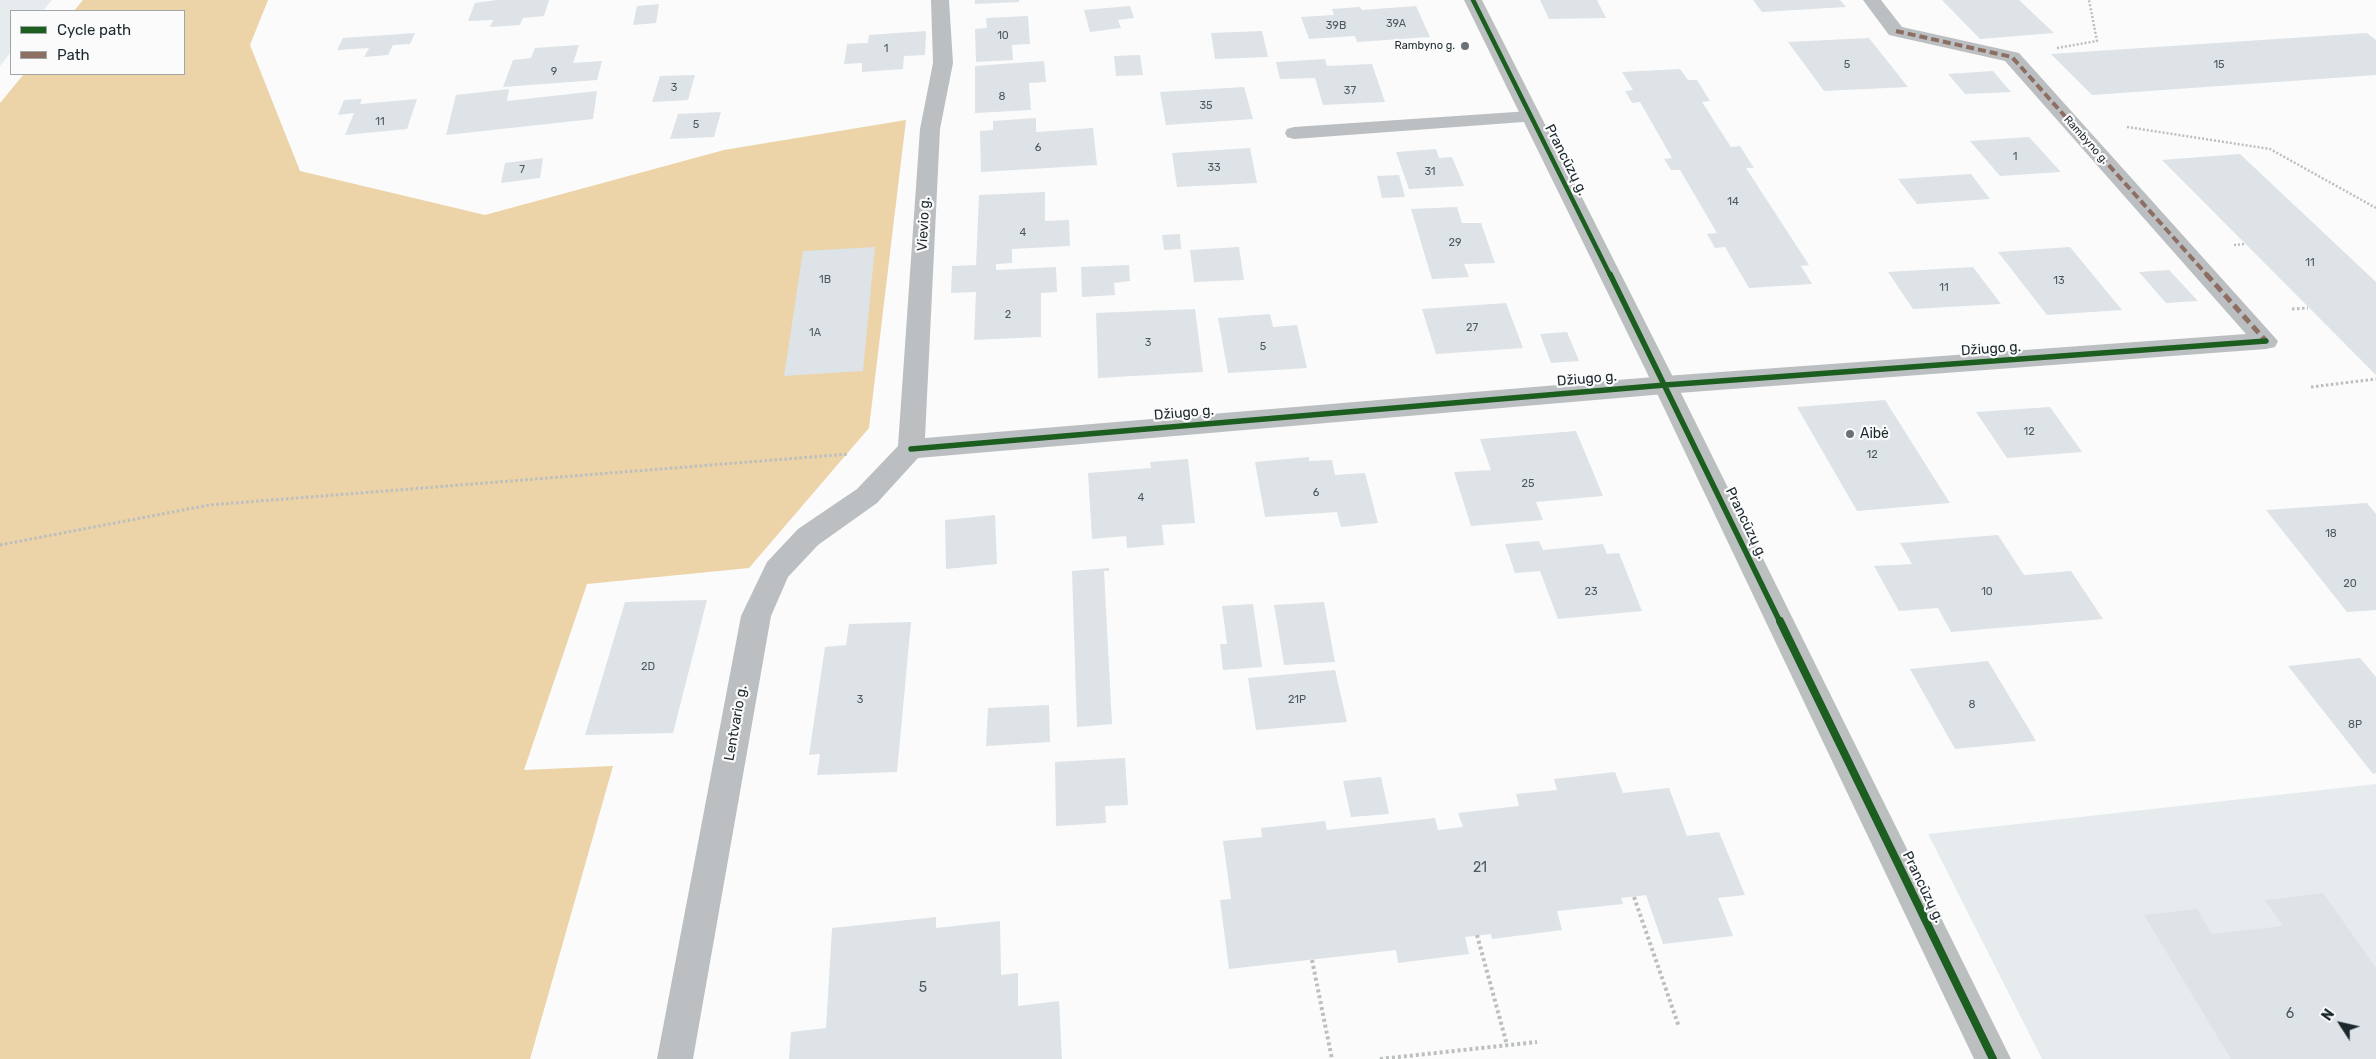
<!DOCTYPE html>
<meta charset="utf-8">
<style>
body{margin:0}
#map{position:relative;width:2376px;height:1059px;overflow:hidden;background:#fbfbfb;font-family:Rubik,sans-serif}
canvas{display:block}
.legend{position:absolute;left:10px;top:10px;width:175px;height:65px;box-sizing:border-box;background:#fbfbfb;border:1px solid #a1a7a9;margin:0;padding:6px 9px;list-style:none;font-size:15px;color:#1b282e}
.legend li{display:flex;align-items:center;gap:10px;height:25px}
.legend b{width:25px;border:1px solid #a1a7a9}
.north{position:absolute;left:2316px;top:999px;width:50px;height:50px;-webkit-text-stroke:4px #fbfbfb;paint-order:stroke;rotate:305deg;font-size:14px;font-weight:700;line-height:20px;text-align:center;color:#1b282e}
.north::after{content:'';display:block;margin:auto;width:18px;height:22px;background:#1b282e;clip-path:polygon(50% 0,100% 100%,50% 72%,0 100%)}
</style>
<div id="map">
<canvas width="2376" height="1059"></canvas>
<ul class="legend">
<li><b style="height:6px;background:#1b5e20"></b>Cycle path</li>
<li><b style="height:6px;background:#8d6e63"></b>Path</li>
</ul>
<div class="north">N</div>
</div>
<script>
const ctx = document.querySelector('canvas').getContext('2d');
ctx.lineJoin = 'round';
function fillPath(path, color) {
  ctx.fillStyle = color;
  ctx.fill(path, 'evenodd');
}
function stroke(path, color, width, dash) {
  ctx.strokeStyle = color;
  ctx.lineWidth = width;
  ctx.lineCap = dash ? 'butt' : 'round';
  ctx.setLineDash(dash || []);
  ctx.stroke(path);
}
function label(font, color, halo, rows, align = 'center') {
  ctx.font = font + ' Rubik,sans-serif';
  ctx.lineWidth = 4.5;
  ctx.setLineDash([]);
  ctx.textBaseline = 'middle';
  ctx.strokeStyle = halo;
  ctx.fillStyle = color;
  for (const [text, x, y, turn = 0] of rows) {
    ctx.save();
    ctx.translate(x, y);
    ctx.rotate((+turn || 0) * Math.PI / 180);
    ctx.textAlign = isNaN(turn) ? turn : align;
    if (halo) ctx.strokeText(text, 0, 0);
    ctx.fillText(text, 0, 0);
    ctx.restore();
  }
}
fillPath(new Path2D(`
 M0,0H52L43,11H11V52L0,66Z
 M2376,784V1059H2042L1928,834Z`), '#e6ecee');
fillPath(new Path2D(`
 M83,0H268L250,45L300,171L485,215L724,150L906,120L869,428L749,568L587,584L524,770L613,766L530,1059H0V103L24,74H184V11H74Z`), '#ecd3a8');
fillPath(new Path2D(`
 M497,0H549L544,16L523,18L520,25L490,27L493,20L468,21L475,3Z
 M975,0H1019V2L975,4Z
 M1540,0H1597L1606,18L1549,19Z
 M1753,0H1840L1846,7L1762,12Z
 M1942,0H2019L2054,33L1980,39Z
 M659,4L656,23L633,25L637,6Z
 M1130,6L1134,18L1118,20L1121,28L1090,32L1084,10Z
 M1416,6L1430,37L1357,42L1355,36L1309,39L1301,17L1334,15L1332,9L1360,7L1362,10Z
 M1028,16L1030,44L1012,45L1013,60L976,62L975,29L987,28L986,18Z
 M926,31L925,55L904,56L903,69L862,72V63L844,64L847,44L868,43L869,35Z
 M1262,31L1268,57L1215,59L1211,33Z
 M415,33L410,44L393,45L388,55L364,57L369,48L337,50L343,38Z
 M2367,33L2376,40V75L2092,95L2051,54Z
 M1869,38L1908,87L1824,91L1788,42Z
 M579,45L573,63L602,61L597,80L503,87L513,60L531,58L535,48Z
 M1140,55L1143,75L1116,76L1114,56Z
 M1325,59L1327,66L1372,64L1385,102L1323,105L1315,78L1280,79L1276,62Z
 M1044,61L1046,82L1029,83L1031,110L975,113V66Z
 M1680,69L1688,80H1697L1710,101L1702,102L1731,147L1740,146L1754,168H1746L1809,265L1801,266L1812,284L1749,288L1725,247L1715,248L1707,234L1717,233L1680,170H1671L1664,159L1672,158L1640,102L1632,103L1625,91L1633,90L1622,72Z
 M1993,71L2011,92L1965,94L1948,74Z
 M695,75L688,100L652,102L660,76Z
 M1244,87L1253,119L1166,125L1160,92Z
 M509,89L507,101L597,91L593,119L446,135L456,95Z
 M362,99L360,104L417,99L407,129L345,135L354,113L338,115L344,100Z
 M721,112L714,137L670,139L678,114Z
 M1036,118V132L1093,128L1097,165L981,172L980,131L993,130V121Z
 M2029,137L2061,172L2000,176L1970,141Z
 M1250,148L1257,183L1177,187L1172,153Z
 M1436,149L1439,158L1452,157L1464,186L1409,189L1396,152Z
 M2240,154L2376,282V375L2162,160Z
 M543,158L540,178L501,183L505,163Z
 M1971,174L1990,199L1917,204L1898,179Z
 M1399,175L1405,197L1382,198L1377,176Z
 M1045,192V221L1069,220L1070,246L1012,249V263L996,264V270L1056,267L1057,292L1041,293V337L974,340L976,292L951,293L952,266L976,265L979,195Z
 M1457,207L1462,223H1481L1495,263L1464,264L1469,277L1432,279L1411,209Z
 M1180,234L1181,249L1164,250L1162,235Z
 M875,247L863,371L784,376L803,251Z
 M1239,247L1244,280L1194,282L1190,250Z
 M2070,247L2122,310L2047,315L1998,252Z
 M1129,265L1130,281L1114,283L1115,295L1082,297L1081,267Z
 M1973,267L2001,304L1913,309L1888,272Z
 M2169,270L2198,301L2166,303L2139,272Z
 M1506,303L1523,348L1436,354L1422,309Z
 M1195,309L1203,372L1098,378L1096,313Z
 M1270,314L1273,327L1297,325L1307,368L1228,373L1218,318Z
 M1567,332L1579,361L1551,363L1540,334Z
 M1885,400L1950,503L1857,511L1797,407Z
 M2050,407L2082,452L2007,458L1976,412Z
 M1576,431L1603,496L1536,502L1543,520L1471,526L1454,472L1491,470L1480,439Z
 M1309,457V461L1332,460L1335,475L1365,473L1378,523L1341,527L1337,512L1265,517L1255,462Z
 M1188,459L1195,523L1162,525L1164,545L1127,548L1126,536L1092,539L1088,473L1151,468L1150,462Z
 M2367,503L2376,514V610L2347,612L2266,510Z
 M995,515L997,564L946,569L945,520Z
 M1998,535L2024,575L2071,571L2103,619L1951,632L1938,608L1899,611L1874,566L1912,564L1900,543Z
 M1539,541L1543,550L1603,544L1607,554L1619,553L1642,611L1558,619L1540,571L1515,573L1505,544Z
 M1109,568V571H1104L1112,724L1077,727L1072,571Z
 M707,600L673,733L585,735L625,602Z
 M1324,602L1335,662L1284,665L1274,605Z
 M1253,604L1262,667L1223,670L1220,644H1227L1222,606Z
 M911,622L897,772L817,775L820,754L809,755L825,647L846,645L849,624Z
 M2360,658L2376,677V773L2373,774L2288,666Z
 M1988,661L2036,741L1955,749L1910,669Z
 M1335,670L1347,722L1256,730L1248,678Z
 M1049,705L1050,742L986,746L988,708Z
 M1125,758L1128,805L1105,806L1106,823L1056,826L1055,762Z
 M1615,772L1623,793L1669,788L1687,836L1719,832L1745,895L1718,898L1733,936L1663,944L1646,895L1621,898L1623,904L1557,911L1562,930L1492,939L1491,934L1465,937L1469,954L1398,963L1396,950L1229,969L1220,900L1231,899L1223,841L1262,837L1261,828L1325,821L1327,830L1435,818L1438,830L1463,827L1458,813L1519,806L1516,794L1557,790L1554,779Z
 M1381,777L1389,814L1351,817L1343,781Z
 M2323,893L2376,968V1059H2231L2144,915L2197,909L2212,934L2283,926L2265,900Z
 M936,917V928L1000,921L1001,975L1018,973V1006L1059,1001L1062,1059H789L791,1032L826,1028L832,928Z`), '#dde3e7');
stroke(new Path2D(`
 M2057,48L2097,41L2089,0
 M2127,127L2270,149L2376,208
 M2234,245L2245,244`), '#bbbfc0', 2.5, [2, 2]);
stroke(new Path2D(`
 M2292,309L2308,308
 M2311,387L2376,379
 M0,545L209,505L849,454`), '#bbbfc0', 3, [2.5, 2.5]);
stroke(new Path2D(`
 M1634,897L1679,1027
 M1477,935L1507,1045
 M1312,960L1332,1059
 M1380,1059L1537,1042`), '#bbbfc0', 4, [3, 3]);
fillPath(new Path2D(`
 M1530,111L1537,113L1539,117L1537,121L1294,139L1287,137L1285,133L1287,129L1294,127Z`), '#bcbfc1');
fillPath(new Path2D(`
 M931,0H949L953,63L940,129L925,438L1665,376L2246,334L2005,61L1889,35L1863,0H1881L1902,27L2019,53L2278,341L2275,347L2266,349L1665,394L918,458L877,503L818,545L788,577L771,616L693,1059H657L741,616L767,562L798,529L857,489L898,446L920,129L933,63Z`), '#bcbfc1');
fillPath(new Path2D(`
 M1464,0H1482L1677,385L2011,1059H1974L1653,385Z`), '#bbbfc0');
stroke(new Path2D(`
 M1896,31L2012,57L2207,275`), '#8d6e63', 4, [8, 4]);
stroke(new Path2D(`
 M2206,274L2266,341`), '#8d6e63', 5, [9, 5]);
stroke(new Path2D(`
 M1473,0L1610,275`), '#1b5e20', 4.5);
stroke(new Path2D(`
 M1610,274L1780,622
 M911,449L1665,385L2266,341`), '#1b5e20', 5.5);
stroke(new Path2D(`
 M1780,621L1993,1059`), '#1b5e20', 8);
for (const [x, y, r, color] of [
 [1465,46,5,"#697276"],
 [1850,434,5,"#697276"]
]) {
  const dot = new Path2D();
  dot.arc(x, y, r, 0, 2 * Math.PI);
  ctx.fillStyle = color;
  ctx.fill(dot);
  stroke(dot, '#fbfbfb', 2);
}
label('11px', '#4e595e', null, [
 ["39A",1396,24],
 ["39B",1336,26],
 ["10",1003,36],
 ["1",886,49],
 ["5",1847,65],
 ["15",2219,65],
 ["9",554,72],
 ["3",674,88],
 ["37",1350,91],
 ["8",1002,97],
 ["35",1206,106],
 ["11",380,122],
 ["5",696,125],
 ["6",1038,148],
 ["1",2015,157],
 ["33",1214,168],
 ["7",522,170],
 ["31",1430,172],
 ["14",1733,202],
 ["4",1023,233],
 ["29",1455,243],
 ["11",2310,263],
 ["1B",825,280],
 ["13",2059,281],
 ["11",1944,288],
 ["2",1008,315],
 ["27",1472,328],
 ["1A",815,333],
 ["3",1148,343],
 ["5",1263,347],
 ["12",2029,432],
 ["12",1872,455],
 ["25",1528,484],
 ["6",1316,493],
 ["4",1141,498],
 ["18",2331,534],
 ["20",2350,584],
 ["23",1591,592],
 ["10",1987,592],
 ["2D",648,667],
 ["3",860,700],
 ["21P",1297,700],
 ["8",1972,705],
 ["8P",2355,725]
]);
label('11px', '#1b282e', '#fbfbfb', [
 ["Rambyno g.",1455,46]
], 'right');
label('11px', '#1b282e', '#fbfbfb', [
 ["Rambyno g.",2086,140,48]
]);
label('14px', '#1b282e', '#fbfbfb', [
 ["Prancūzų g.",1566,160,63],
 ["Vievio g.",924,224,-87],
 ["Džiugo g.",1991,349,-4],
 ["Džiugo g.",1587,379,-5],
 ["Džiugo g.",1184,413,-5],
 ["Prancūzų g.",1746,523,64],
 ["Lentvario g.",736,723,-80],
 ["Prancūzų g.",1923,887,64]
]);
label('14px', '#1b282e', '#fbfbfb', [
 ["Aibė",1860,434]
], 'left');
label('14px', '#4e595e', null, [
 ["21",1480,868],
 ["5",923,988],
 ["6",2290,1014]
]);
</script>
